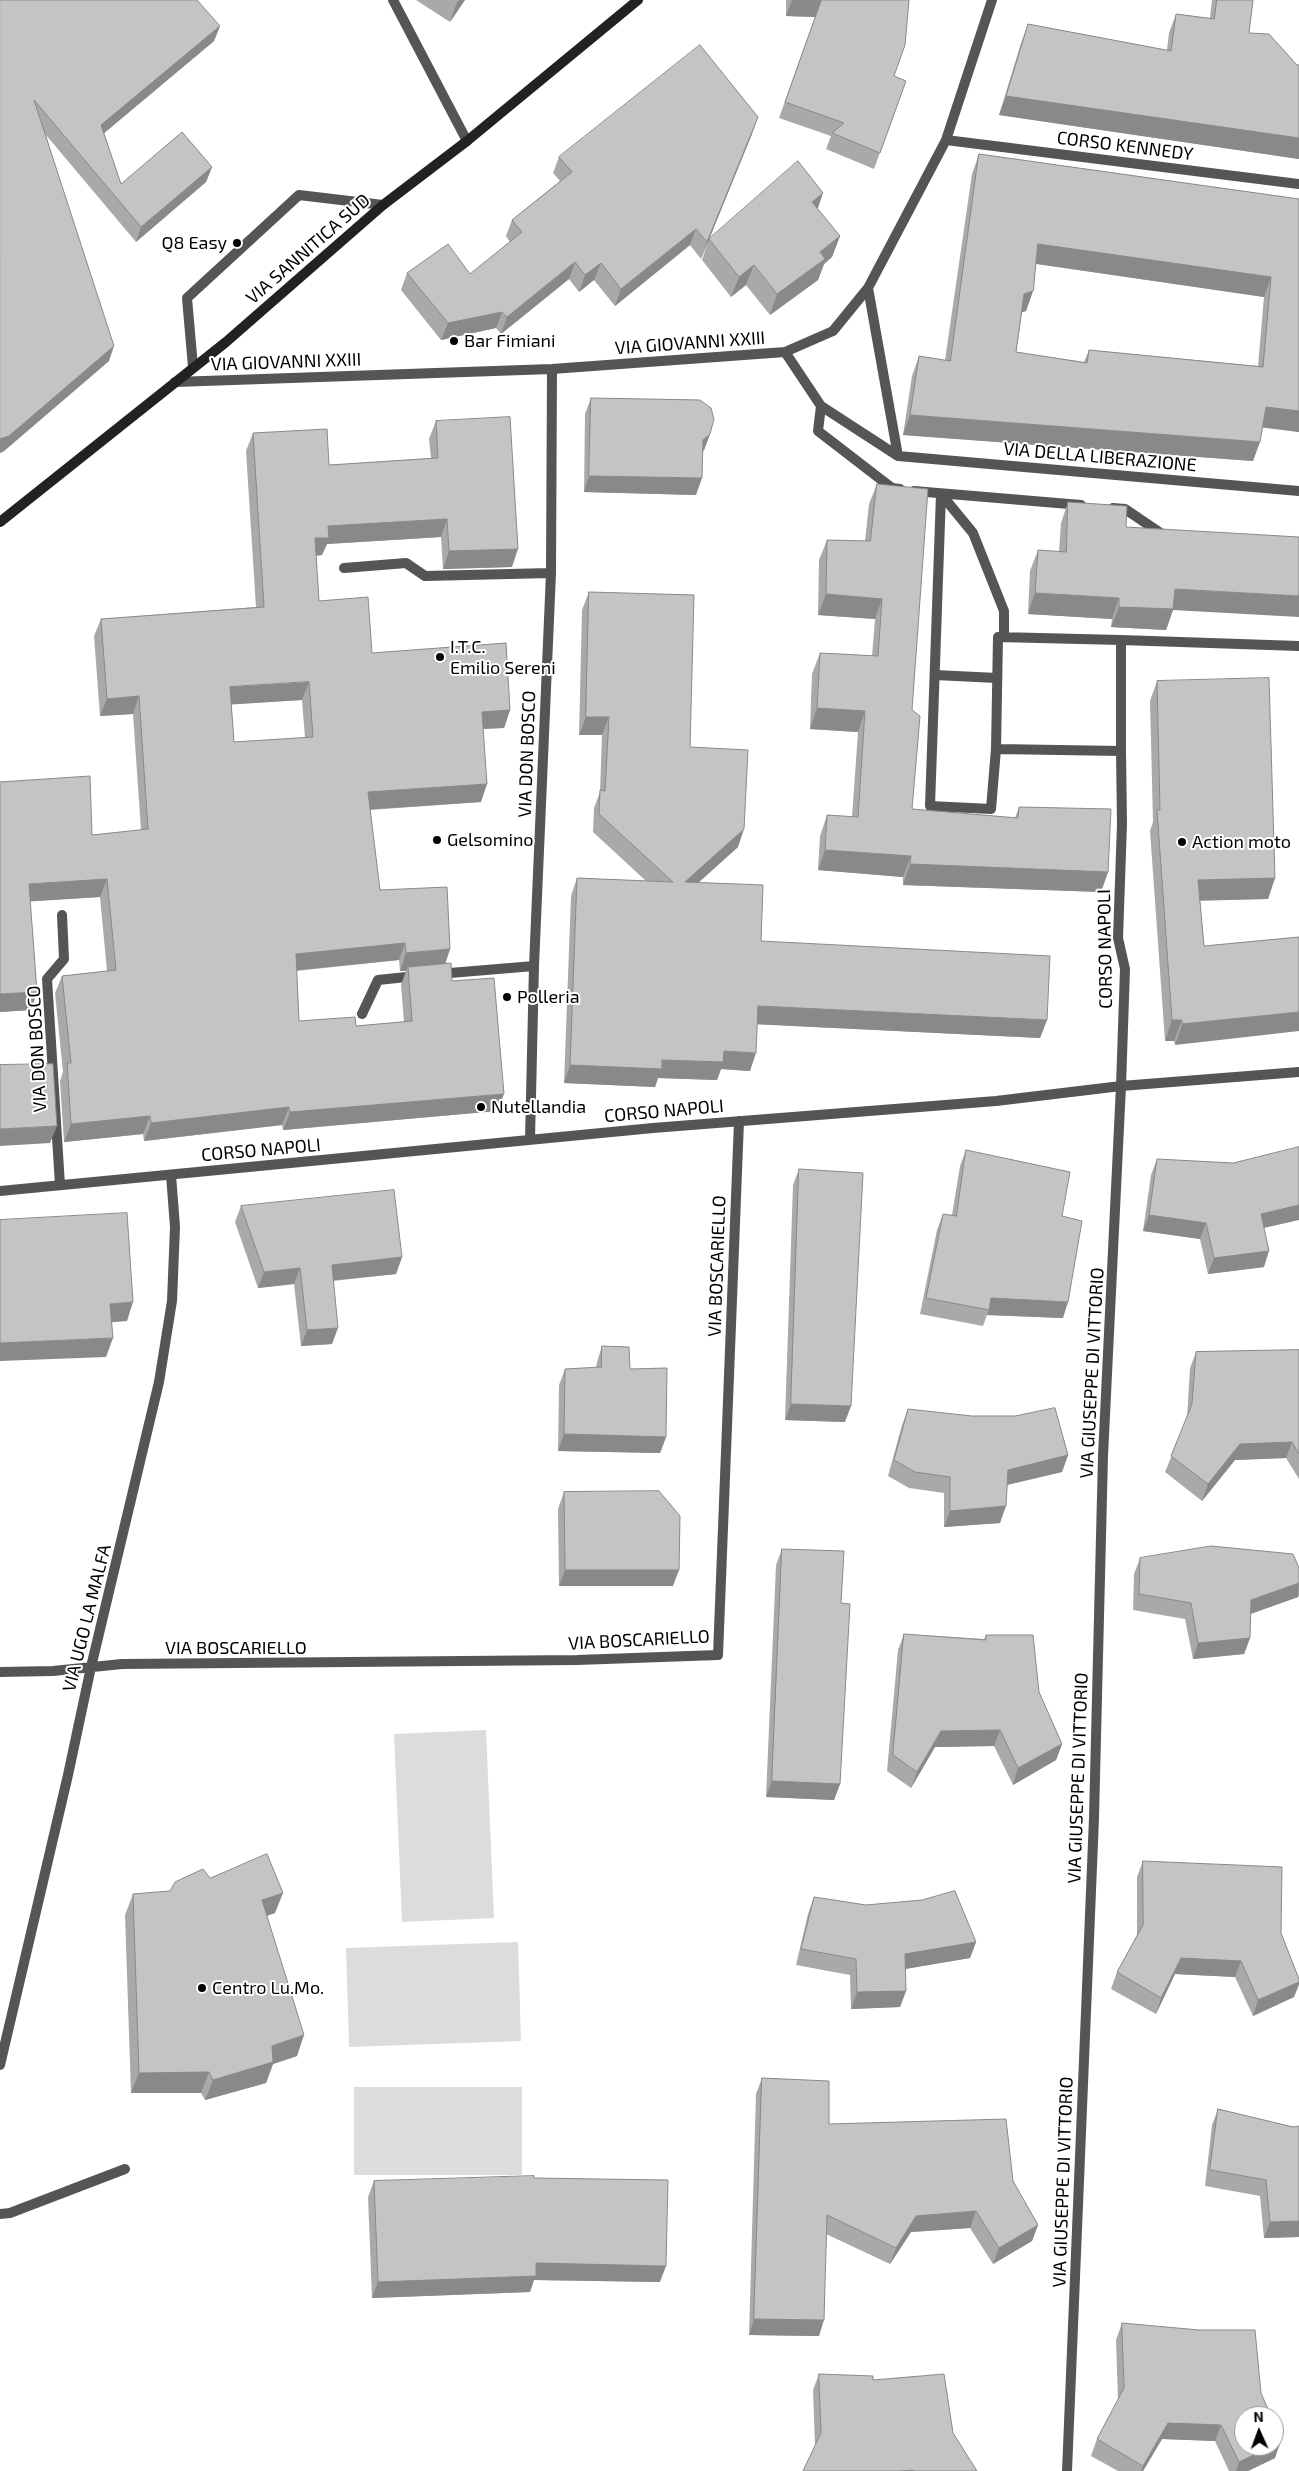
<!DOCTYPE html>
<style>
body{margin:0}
#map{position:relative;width:1299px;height:2471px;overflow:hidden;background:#fff;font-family:"Exo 2",sans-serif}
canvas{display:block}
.north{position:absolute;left:1234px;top:2406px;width:50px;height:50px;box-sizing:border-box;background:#fff;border:1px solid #999;border-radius:50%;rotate:358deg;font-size:14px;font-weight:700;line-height:20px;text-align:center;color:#000}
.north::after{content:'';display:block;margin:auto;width:18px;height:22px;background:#000;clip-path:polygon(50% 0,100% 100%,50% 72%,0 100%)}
</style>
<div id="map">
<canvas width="1299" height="2471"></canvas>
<div class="north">N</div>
</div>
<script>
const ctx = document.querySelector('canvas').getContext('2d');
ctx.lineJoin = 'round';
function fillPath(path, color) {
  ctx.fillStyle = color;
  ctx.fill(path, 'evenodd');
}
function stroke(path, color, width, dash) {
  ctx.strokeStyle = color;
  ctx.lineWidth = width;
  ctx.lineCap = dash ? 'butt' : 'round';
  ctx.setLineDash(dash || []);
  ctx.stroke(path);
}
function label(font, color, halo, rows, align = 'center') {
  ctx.font = font + ' "Exo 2",sans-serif';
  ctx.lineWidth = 4;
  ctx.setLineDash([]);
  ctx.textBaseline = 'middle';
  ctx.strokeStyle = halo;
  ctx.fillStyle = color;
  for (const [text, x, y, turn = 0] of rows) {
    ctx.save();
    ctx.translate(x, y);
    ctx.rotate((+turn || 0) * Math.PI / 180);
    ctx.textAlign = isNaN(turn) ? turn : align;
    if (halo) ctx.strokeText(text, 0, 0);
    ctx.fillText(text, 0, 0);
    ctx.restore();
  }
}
fillPath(new Path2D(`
 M486,1730L494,1918L402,1922L394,1734Z
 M518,1942L521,2041L349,2047L346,1948Z
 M354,2087H522V2175H354Z`), '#dcdcdc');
stroke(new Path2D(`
 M193,367L187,298L299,195L383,205
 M935,675L997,678`), '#555', 10);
stroke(new Path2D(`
 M393,0L467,141
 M946,140L1299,184
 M868,288L898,456
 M785,352L821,406L898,456L1299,491
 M175,382L552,369L785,352L833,331L868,288L946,140L992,0
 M821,406L818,431L892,488L900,489
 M914,491L1081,505
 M941,494L930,806L991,809L996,749L998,637L1121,640V751L996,749
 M941,494L973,533L1004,611V636
 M1113,508L1125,509L1162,534
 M344,568L406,563L425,576L551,573
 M1121,640L1299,646
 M438,974L534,966
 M362,1014L378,980L416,976
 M530,1140L534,966L551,573L552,369
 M60,1185L47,979L64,959L62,915
 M0,1191L653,1128L996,1101L1121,1086L1299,1072
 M0,1672L53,1671L122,1664L577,1660L718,1655L739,1121
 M0,2065L68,1775L91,1667L159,1382L172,1301L175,1227L171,1175
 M0,2214L10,2213L125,2169
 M1067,2471L1094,1818L1103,1456L1121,1086L1125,969L1118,938L1122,824L1121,751`), '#555', 10);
stroke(new Path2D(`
 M0,522L226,342L383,205L467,141L638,0`), '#222', 10);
fillPath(new Path2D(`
 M0,0L220,26L214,41L104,133L121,184L212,167L206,182L136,242L46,135L109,361L4,451L0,453Z
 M416,0H465L450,22Z
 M786,0H909L894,76L906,81L874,169L826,149L831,136L779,118L815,17L786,16Z
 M1212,0H1253L1249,33L1297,65H1299V159L999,115L1021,43L1028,24L1167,50L1169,33L1176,14L1210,18Z
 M752,134L701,259L690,245L615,306L594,280L579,292L569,279L501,334L496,328L441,340L401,290L407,273L470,274L510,242L506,236L512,220L560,181L553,173L559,157Z
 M979,154L1299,199V432L1263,427L1253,461L903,435L912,376L919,356L945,360L972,174ZM1036,264L1264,297L1258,366L1089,350L1084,362L1016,352L1022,312L1026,311L1033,291Z
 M818,209L840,236L832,257L824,264L818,280L770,315L746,285L731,297L702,260L709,239Z
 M591,398L710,434L704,450L702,452L696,495L584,492L585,414Z
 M436,421L512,567L443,569L441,537L327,544L322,555L316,556L319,601L372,653L510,710L504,728L483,729L481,802L370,810L380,890L450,949L445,964L452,981L497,1111L283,1130L282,1125L144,1141L143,1134L64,1142L60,1081L63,1072L55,993L62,976L107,971L100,897L30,901L37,992L31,1010L0,1012V782L92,835L141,830L133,714L100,716L94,636L101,619L256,607L246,451L253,433L329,465L431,458L429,439ZM302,700L305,738L234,742L231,704ZM399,960L400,971H406L401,985L404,1022L356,1026L299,1021L296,971Z
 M877,484L912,710V809L1015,818L1019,807L1108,872L1101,892L903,885V877L818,870L820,836L827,815L852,817L858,732L810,729L812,674L820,653L872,656L875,619L818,615L819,560L827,540L865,541L869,504Z
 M1068,502L1126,527L1173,610L1166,630L1111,627L1112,619L1028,614L1030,571L1038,550L1059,552L1061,523Z
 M589,592L690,747L738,847L698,883L761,941L1047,1020L1040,1038L757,1024L750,1071L721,1069L717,1080L658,1078L655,1087L564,1083L571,896L577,878L646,881L593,832L594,808L600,792L602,735H579L582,610Z
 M1157,681L1275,878L1268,899L1200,900L1204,946L1299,937L1175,1045L1174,1041H1165L1150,831L1153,822L1150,701Z
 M966,1150L1062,1216L1063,1318L987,1315L983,1326L920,1314L937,1230L943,1214L952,1215L960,1166Z
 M1157,1159L1264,1228V1267L1208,1274L1200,1239L1143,1231L1151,1175Z
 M799,1169L845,1422L785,1420L793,1185Z
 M241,1206L402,1257L396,1274L333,1281L332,1344L301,1346L294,1284L258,1288L235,1222Z
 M602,1346L630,1369L666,1437L660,1453L558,1451L559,1385L565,1369L596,1368L597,1362Z
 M1299,1350V1479L1286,1458L1235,1460L1202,1501L1165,1472L1187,1418L1190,1368L1196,1352Z
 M908,1409L1068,1455L1062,1472L1007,1485L1000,1523L944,1527V1493L909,1488L888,1476L902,1425Z
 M564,1492L673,1586H559L558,1509Z
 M782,1549L841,1603L840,1784L834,1800L766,1797L776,1565Z
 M1140,1558L1299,1568V1596L1298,1597L1250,1614V1638L1244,1654L1193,1659L1185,1619L1133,1610L1134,1574Z
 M904,1634L984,1639L986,1635L1039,1692L1062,1744L1056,1760L1013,1785L994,1746L935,1747L911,1788L887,1771L898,1650Z
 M1143,1861L1281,1933L1299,1979V1984L1294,1997L1253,2016L1235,1977L1175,1974L1156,2014L1111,1989L1117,1972L1137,1935V1877Z
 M210,1878L275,1913L267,1916L297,2056L273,2064L266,2083L205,2100L201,2093H131L125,1915L133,1894L170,1891Z
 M814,1897L866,1905L976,1942L970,1958L905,1969L906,1991L900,2007L851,2009L850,1975L796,1965L808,1914Z
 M762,2078L829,2124L1013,2181L1038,2225L1032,2241L993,2264L970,2228L911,2232L890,2264L826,2234L819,2336L749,2335L756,2094Z
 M1218,2109L1293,2127L1299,2237L1264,2238L1260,2196L1205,2186L1212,2125Z
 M534,2178L660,2282L534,2280L530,2292L372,2298L368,2197L374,2181Z
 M1122,2323L1261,2393L1275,2458L1248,2471H1229L1215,2441L1162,2439L1143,2471H1118L1091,2456L1097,2439L1118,2400L1116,2340Z
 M819,2374L873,2380L953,2433L977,2471H803L815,2446L813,2390Z`), '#a9a9a9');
fillPath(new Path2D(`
 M459,0H465L450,22L457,2Z
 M792,0H807L821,1L815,17L786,16Z
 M220,26L214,41L96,140L101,125Z
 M1006,96L1299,138V159L999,115Z
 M758,117L752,134L701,259L707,242Z
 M212,167L206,182L136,242L141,227Z
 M823,193L816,214L812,202Z
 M696,229L690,245L615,306L621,289Z
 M840,236L832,257L824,264L818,280L770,315L777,294L820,252Z
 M1038,244L1271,277L1264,297L1031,263Z
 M575,262L569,279L501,334L507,317Z
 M601,263L594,280L579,292L585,275Z
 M754,265L746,285L731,297L739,277Z
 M1033,291L1026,311L1017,314L1024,294Z
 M502,312L496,328L441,340L448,323Z
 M114,346L109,361L4,451L0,453V439Z
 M1266,407L1299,411V432L1258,427Z
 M910,415L1260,442L1253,461L903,435Z
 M710,434L704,450L697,457L703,440Z
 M589,476L702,478L696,495L584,492Z
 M447,519L441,537L327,544L322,555L309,556L315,538L328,526Z
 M518,549L512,567L443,569L449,551Z
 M1175,589L1299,596V617L1173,610L1166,630L1111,627L1119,607Z
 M1035,593L1119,598L1112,619L1028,614Z
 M826,594L882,599L875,619L818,615Z
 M309,682L302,700L224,705L230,687Z
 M139,696L133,714L100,716L107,699Z
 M817,708L865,711L858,732L810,729Z
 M510,710L504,728L476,729L482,712Z
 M586,717H609L602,735H579Z
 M487,784L481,802L361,810L368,792Z
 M744,829L738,847L679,900L685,882Z
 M825,850L911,856L903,877L818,870Z
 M910,864L1108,872L1101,892L903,885Z
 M1275,878L1268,899L1191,901L1198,880Z
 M107,879L100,897L22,902L29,884Z
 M405,943L399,960L289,971L296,954Z
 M450,949L444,967H408L406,971H400L406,953Z
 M37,992L31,1010L0,1012V994Z
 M758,1006L1047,1020L1040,1038L751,1024Z
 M1299,1012V1031L1175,1045L1182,1024Z
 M1172,1020H1182L1174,1041H1165Z
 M724,1051L756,1053L750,1071L721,1069L717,1080L658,1078L655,1087L564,1083L570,1065L662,1060Z
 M504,1094L497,1111L283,1130L290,1112Z
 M289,1107L282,1125L144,1141L151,1123Z
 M150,1116L143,1134L64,1142L71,1124Z
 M57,1126L50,1143L0,1146V1129Z
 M1299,1205V1220L1255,1230L1261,1214Z
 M1149,1215L1206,1223L1200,1239L1143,1231Z
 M1269,1251L1264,1267L1208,1274L1214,1258Z
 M402,1257L396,1274L326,1281L332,1265Z
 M300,1268L294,1284L258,1288L264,1272Z
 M991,1298L1068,1302L1063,1318L987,1315L989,1310Z
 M133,1302L127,1321L103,1323L110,1304Z
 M338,1328L332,1344L301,1346L307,1330Z
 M113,1338L106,1357L0,1361V1343Z
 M791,1404L851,1406L845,1422L785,1420Z
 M564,1434L666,1437L660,1453L558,1451Z
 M1292,1442L1286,1458L1235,1460L1202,1501L1208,1484L1240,1444Z
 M1068,1455L1062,1472L1002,1486L1008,1470Z
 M1006,1506L1000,1523L944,1527L950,1511Z
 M565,1570H679L673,1586H559Z
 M1299,1583L1298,1597L1245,1616L1251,1600Z
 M1250,1638L1244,1654L1193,1659L1198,1643Z
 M1000,1730L994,1746L935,1747L911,1788L917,1772L941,1731Z
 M1062,1744L1056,1760L1013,1785L1018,1768Z
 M772,1781L840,1784L834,1800L766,1797Z
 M283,1893L275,1913L254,1920L262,1900Z
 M976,1942L970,1958L899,1970L905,1954Z
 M1181,1958L1241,1961L1235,1977L1175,1974L1156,2014L1161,1998Z
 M1299,1982V1984L1294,1997L1253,2016L1258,2000Z
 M906,1991L900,2007L851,2009L857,1992Z
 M304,2035L297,2056L273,2064L266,2083L205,2100L213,2080L272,2046Z
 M209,2072L201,2093H131L139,2073Z
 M976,2211L970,2228L911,2232L890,2264L896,2248L916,2216Z
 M1299,2221V2237L1264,2238L1270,2222Z
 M1038,2225L1032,2241L993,2264L999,2248Z
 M536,2263L666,2266L660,2282L534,2280L530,2292L372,2298L378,2282Z
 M754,2319L824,2320L819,2336L749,2335Z
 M1168,2423L1221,2425L1215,2441L1162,2439L1143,2471H1141L1143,2466Z
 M1281,2441L1275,2458L1248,2471H1236L1239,2462L1272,2446H1274V2445Z`), '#898989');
const building = new Path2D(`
 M0,0H197L220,26L101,125L121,184L182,132L212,167L141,227L34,100L114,346L9,436L0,439Z
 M807,0H909L905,45L894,76L906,81L880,153L832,133L844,123L785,102L821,1Z
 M1217,0H1253L1249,33L1269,34L1297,65H1299V138L1006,96L1028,24L1171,51L1176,14L1214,19Z
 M700,45L758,117L707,242L696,229L621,289L601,263L585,275L575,262L507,317L502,312L448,323L407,273L448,244L470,274L522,232L512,220L572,172L559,157Z
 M979,154L1299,199V411L1266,407L1260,442L910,415L919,356L950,361ZM1038,244L1271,277L1263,367L1089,350L1087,363L1016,352L1024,294L1033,291Z
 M798,161L823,193L812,202L840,236L820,252L825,259L777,294L754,265L739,277L709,239Z
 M591,398L700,400L711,408L714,419L710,434L703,440L702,478L589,476Z
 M510,417L518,549L449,551L447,519L328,526L329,538H315L319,601L368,597L372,653L506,643L510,710L482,712L487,784L368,792L380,890L447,887L450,949L406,953L405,943L296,954L299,1021L355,1017L356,1026L412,1021L408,967L451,963L452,981L494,978L504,1094L290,1112L289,1107L151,1123L150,1116L71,1124L67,1063H71L62,976L116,970L107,879L29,884L37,992L0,994V782L90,776L92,835L148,829L139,696L107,699L101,619L264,607L253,433L327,429L329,465L438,458L436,421ZM309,682L313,737L234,742L230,687Z
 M877,484L928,489L912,710L920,716L912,809L1018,818L1019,807L1111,809L1108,872L910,864L911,856L825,850L827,815L858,817L865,711L817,708L820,653L878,656L882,599L826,594L827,540L870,541Z
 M1068,502L1127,506L1126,527L1299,537V596L1175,589L1173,609L1119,607V598L1035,593L1038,550L1066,552Z
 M589,592L694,595L690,747L748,750L744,829L685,882L763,885L761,941L1050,956L1047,1020L758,1006L756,1053L724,1051L723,1062L662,1060V1069L570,1065L577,878L673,882L599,814L600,790L605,791L609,717H586Z
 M1269,678L1275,878L1198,880L1204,946L1299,937V1012L1182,1024V1020H1172L1157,810H1160L1157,681Z
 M53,1064L57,1126L0,1129V1065Z
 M1299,1147V1205L1261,1214L1269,1251L1214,1258L1206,1223L1149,1215L1157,1159L1233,1163Z
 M966,1150L1070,1172L1062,1216L1082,1221L1068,1302L991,1298L989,1310L926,1298L943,1214L956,1216Z
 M799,1169L863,1173L851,1406L791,1404Z
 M394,1190L402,1257L332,1265L338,1328L307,1330L300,1268L264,1272L241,1206Z
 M127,1213L133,1302L110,1304L113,1338L0,1343V1220Z
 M602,1346L629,1347L630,1369L667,1368L666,1437L564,1434L565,1369L601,1367Z
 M1299,1350V1454L1292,1442L1240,1444L1208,1484L1171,1456L1192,1404L1196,1352Z
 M1055,1408L1068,1455L1008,1470L1006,1506L950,1511V1477L915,1472L894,1460L908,1409L972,1416H1015Z
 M659,1491L680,1516L679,1570H565L564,1492Z
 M1211,1546L1293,1554L1299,1568V1583L1251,1600L1250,1638L1198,1643L1191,1603L1139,1594L1140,1558Z
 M782,1549L844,1551L841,1603L850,1604L840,1784L772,1781Z
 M904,1634L986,1640V1635H1033L1039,1692L1062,1744L1018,1768L1000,1730L941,1731L917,1772L893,1755Z
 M267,1854L283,1893L262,1900L304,2035L272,2046L273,2062L213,2080L209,2072L139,2073L133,1894L170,1891L175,1882L203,1869L210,1878Z
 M1143,1861L1282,1867L1281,1933L1299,1979V1982L1258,2000L1241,1961L1181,1958L1161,1998L1117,1972L1143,1925Z
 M955,1891L976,1942L905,1954L906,1991L857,1992L856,1959L801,1949L814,1897L866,1905L922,1900Z
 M762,2078L829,2081V2124L1006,2119L1013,2181L1038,2225L999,2248L976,2211L916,2216L896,2248L827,2215L824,2320L754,2319Z
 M1218,2109L1293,2127L1299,2126V2221L1270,2222L1266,2180L1210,2170Z
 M534,2176V2178L668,2180L666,2266L536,2263V2276L378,2282L374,2181Z
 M1122,2323L1199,2330H1255L1261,2393L1271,2416H1244V2446H1272L1239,2462L1221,2425L1168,2423L1143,2466L1097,2439L1124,2388Z
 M819,2374L873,2376V2380L944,2374L953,2433L977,2471H914L913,2470L901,2471H803L821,2433Z
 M1274,2424L1281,2441L1274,2445Z`);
fillPath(building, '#c4c4c4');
stroke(building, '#898989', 1);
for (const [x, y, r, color] of [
 [237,243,5,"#000"],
 [454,341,5,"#000"],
 [440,657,5,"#000"],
 [437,840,5,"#000"],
 [1182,842,5,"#000"],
 [507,997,5,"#000"],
 [481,1107,5,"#000"],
 [202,1988,5,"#000"]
]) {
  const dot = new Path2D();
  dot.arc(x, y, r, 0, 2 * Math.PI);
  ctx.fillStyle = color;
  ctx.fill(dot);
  stroke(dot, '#fff', 2);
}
label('18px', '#000', '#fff', [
 ["CORSO KENNEDY",1125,146,7],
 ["VIA SANNITICA SUD",308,249,-41],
 ["VIA GIOVANNI XXIII",690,343,-4],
 ["VIA GIOVANNI XXIII",286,362,-2],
 ["VIA DELLA LIBERAZIONE",1100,457,5],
 ["VIA DON BOSCO",527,754,-88],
 ["CORSO NAPOLI",1105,949,-91],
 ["VIA DON BOSCO",37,1049,-93],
 ["CORSO NAPOLI",664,1111,-5],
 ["CORSO NAPOLI",261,1150,-5],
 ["VIA BOSCARIELLO",717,1266,-88],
 ["VIA GIUSEPPE DI VITTORIO",1092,1373,-87],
 ["VIA UGO LA MALFA",87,1618,-76],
 ["VIA BOSCARIELLO",639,1640,-3],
 ["VIA BOSCARIELLO",236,1648],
 ["VIA GIUSEPPE DI VITTORIO",1078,1778,-88],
 ["VIA GIUSEPPE DI VITTORIO",1063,2182,-88]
]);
label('18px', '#000', '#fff', [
 ["Q8 Easy",227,243,"right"],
 ["Bar Fimiani",464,341],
 ["I.T.C.",450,647],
 ["Emilio Sereni",450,668],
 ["Gelsomino",447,840],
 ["Action moto",1192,842],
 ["Polleria",517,997],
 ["Nutellandia",491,1107],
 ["Centro Lu.Mo.",212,1988]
], 'left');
</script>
